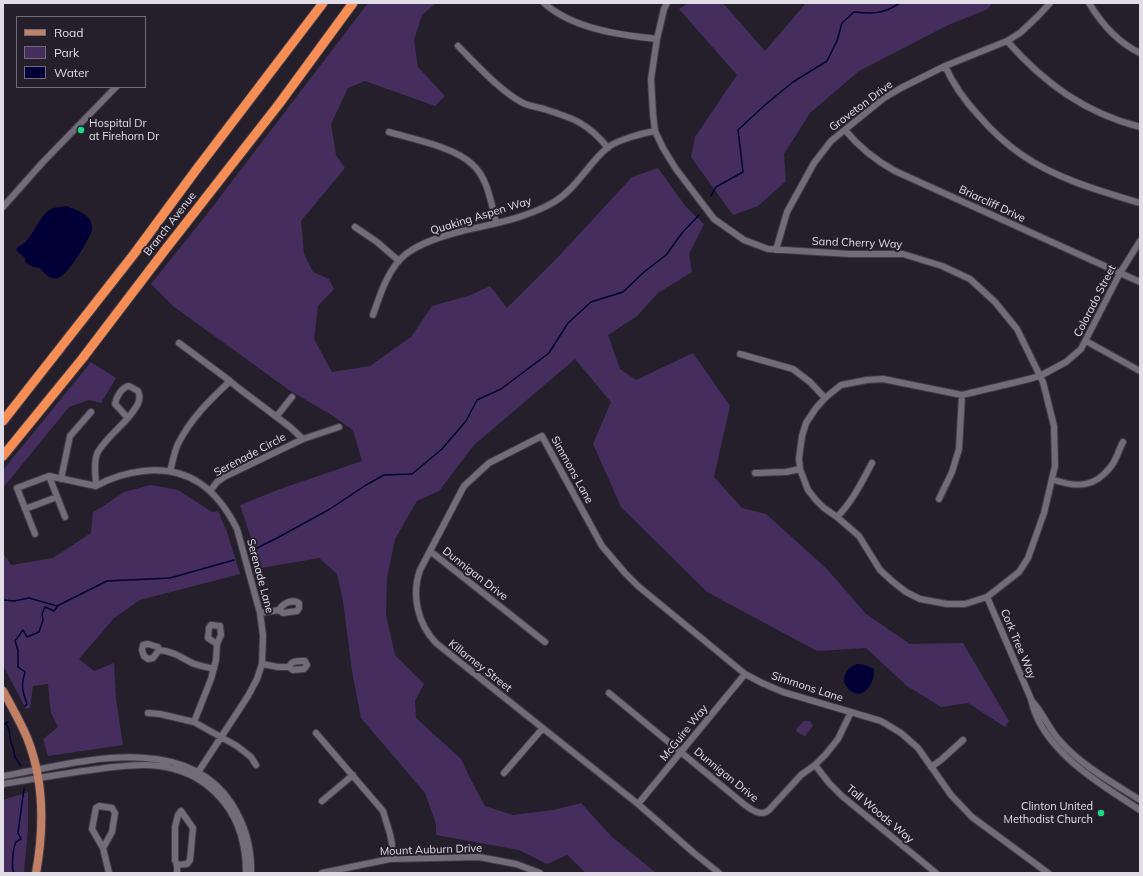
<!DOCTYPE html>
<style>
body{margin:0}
#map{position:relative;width:1143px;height:876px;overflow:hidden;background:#251f2c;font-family:Mulish,sans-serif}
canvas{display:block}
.frame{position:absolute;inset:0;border:4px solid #e1dde6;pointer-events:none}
.legend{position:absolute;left:16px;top:16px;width:130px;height:72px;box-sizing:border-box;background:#251f2c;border:1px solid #706b76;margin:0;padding:5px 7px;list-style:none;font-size:12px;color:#e1dde6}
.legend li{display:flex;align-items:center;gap:8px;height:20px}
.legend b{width:20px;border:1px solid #706b76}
</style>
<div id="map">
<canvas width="1143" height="876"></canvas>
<div class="frame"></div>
<ul class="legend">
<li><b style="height:5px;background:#c28064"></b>Road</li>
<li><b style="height:11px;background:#452e5d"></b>Park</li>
<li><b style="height:11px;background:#000036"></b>Water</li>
</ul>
</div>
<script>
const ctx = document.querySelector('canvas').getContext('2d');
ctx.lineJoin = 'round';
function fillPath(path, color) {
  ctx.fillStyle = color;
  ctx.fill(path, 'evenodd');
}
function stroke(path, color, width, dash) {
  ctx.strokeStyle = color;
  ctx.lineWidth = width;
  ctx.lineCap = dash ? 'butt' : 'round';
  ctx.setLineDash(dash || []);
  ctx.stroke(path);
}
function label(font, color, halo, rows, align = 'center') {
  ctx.font = font + ' Mulish,sans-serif';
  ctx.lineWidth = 4;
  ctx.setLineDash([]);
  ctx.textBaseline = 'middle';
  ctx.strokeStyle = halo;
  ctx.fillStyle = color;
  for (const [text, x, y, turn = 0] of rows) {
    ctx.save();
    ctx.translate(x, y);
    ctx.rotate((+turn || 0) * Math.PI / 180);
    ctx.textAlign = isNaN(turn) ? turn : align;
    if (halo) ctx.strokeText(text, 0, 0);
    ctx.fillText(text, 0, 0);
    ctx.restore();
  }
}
fillPath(new Path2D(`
 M368,3H436L422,15L414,40L418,67L445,96L435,106L365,81L348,88L331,124L336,155L345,168L301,221L304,254L313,272L329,279L334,289L318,306L314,339L332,372L370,366L411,337L432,306L471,295L490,286L507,308L560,255L632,177L658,168L686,207L704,224L689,254L692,272L658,293L637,316L608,335L620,369L636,380L693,353L730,406L714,477L742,508L766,514L826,568L866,614L910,644L963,643L1009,721L1005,727L968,703L941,707L907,686L866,648L817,651L707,592L621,507L593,444L611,402L575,359L474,445L439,491L417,501L395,539L387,578L386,615L395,655L424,684L415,701L416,718L461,759L470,778L485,806L513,815L553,810L581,803L611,836L656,873H586L567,855L547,864L519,850L436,835V824L425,793L361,718L352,671L343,601L337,574L319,558L261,568L240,505L280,489L362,461L353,430L330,414L289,390L173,306L151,284L207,214Z
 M688,3H723L765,51L806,3H992L988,9L948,25L859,71L810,113L784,154L786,181L758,206L733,215L691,157L695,137L737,75L679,9Z
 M91,362L116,378L101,403L89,400L69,407L3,488V470Z
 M151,485L178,490L212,512L218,511L227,532L240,574L140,600L114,618L79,659L94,671L114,663L116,699L123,745L48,756L43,739L58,727L51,713L48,684L33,686L30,708L26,709L3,665V553L11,565L53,558L91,533L93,512L102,507L124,492Z
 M804,721H810L813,726L805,736H804L796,731L797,728Z
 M28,792V828L24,873H3V800Z`), '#452e5d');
fillPath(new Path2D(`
 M66,206C75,209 84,212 90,220C91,222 92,227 92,229C91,238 66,277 58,278C50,280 44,273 40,268L33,267L25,262V258L16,250L18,247C34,240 36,218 51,209C55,207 62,207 66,206Z
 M857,664L865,665L874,669C875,689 856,706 844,682C844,672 848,667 857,664Z`), '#000036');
stroke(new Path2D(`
 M711,196L716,187L743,172L738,130L766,104L793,82L827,61L837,41L842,23L854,12C874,14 883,14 900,3
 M253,550L277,538L330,509L366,485L384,475L412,474L442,449L466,421L477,400L501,389L549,353L568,323L591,302L623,292L644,272L666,255L682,233L699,215
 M3,600L14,601L29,598L57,606L107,581L170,578L234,560
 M25,706L27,704C22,690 21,685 25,672L18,667V650L15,641L23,630L27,637L39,632L43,620L42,614L45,607L54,611L57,607
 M6,723L9,730L11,743L13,747L15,757L21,766
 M3,725L8,722
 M14,873C11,868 13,848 16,842L21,839L18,833L24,789`), '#000036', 1.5);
const minor = new Path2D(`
 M544,3C573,29 620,35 657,39
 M667,3L664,9L657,39L651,79L653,114L655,131L663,148L676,169L714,219L744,240L768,249L850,254H903L942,266L970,279L995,302L1017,329L1043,382L1054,426L1055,466L1044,513L1028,558L1019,572L987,597L965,604H947L920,599L906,592L892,581L880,570L859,536L837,517L824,508L816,500L808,490L800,469L799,458L802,436L806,423L816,408L825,398L841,385L867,380L883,379L962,395L1021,381L1040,376L1066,362L1081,349L1120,273L1140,241
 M1089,3C1101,23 1119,43 1140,53
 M1007,41C1044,83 1085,113 1140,127
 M458,46C475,63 501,92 523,103C529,106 537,107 544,109C573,118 588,123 608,148
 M945,66C954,86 964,100 979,116C992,131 1006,144 1022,155C1057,179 1100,191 1140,203
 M845,130C859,147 875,160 895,171L1140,282
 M389,132C413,139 454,147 472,164C488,178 491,203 496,222
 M3,207L43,162L116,87
 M355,227L377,242L399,261
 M776,250L787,212L814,163L831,141L884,98L901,88L945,66L1007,41L1020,33L1038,16L1050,3
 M373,315C380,295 388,268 406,254C422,242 442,236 462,231C492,224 527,218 554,202C576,189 588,164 607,148C617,140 643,133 655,131
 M1086,341L1140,371
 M179,343L230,381L237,387L290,427L303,439
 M740,354L793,369L810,382L825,398
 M129,386L138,391C143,401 134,410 128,418L115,404C116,397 122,387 129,386Z
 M276,417L292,397
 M170,471C173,462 174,452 178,444C191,418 210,400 230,381
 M755,473L786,472L800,469
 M49,476L65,517
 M61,479L70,436L91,412
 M1052,479C1070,486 1089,489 1104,474C1107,471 1110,468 1112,465C1117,458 1119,449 1123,442
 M96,486C110,478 126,473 143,471C189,466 217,489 237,529L260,613L263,635L262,664L257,679L248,696L195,777
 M96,486C96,476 93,464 97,454C100,445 120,427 128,418
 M210,491L217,482L224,477L303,439L339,427
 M939,499L952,472L959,449L962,395
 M25,509L57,497
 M837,517C852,502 862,482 872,463
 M35,534L17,488L49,476L96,486
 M430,551L545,642
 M987,597L1031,699C1041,750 1100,784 1140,810
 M260,613L279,610L283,613L297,611L299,608V603C292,599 283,603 279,610
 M159,650L153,658L148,659L144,656L142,650L143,645L148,644L158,647L159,650C172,651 181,657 192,663C199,666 207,667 214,669
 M262,664L278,667H289C292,660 298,661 305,661L307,665L304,669L293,670L289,667
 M609,693L745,805C752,810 761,817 769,810L801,775L815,765L826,754L838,739L851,712
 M1032,701C1043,713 1049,729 1060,741C1082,766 1112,782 1140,800
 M148,713L160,714L194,722L237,746L251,757L256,765
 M194,722L211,679L216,660L217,644L221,635L220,626L211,625L209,628L208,638L217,644
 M316,733L383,811L390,834L392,844L390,859
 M815,765L829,783L842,796L936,873
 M931,767L941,760L963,740
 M504,773L543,728
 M3,776C73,764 184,729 232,804C245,825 252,848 251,873
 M3,784C40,778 77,771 114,767C134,765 154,763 174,769C194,774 211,786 224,802C240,822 246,848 246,873
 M322,801L353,775
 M638,804L745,674
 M103,848L112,832L115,813L112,808L99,806L96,808L92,829L103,848L109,873
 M177,865L187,864L190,860L193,828L181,811L178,815L175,827V860L177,865V873
 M322,873L390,859L479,857L516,864L540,873
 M719,873L694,853L638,804L436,643C418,624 411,596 420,570L464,486L489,463L542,436L602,546L625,573L638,586L745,674L762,683L783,692L881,721L901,733L918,748L951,795L972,817L1048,873`);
const major = new Path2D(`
 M3,691C12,707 21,723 28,740C44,782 44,829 36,873`);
const highway = new Path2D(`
 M3,421L134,254L196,170L323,3
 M3,456L82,359L165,250L279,104L353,3`);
stroke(minor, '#413c46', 8);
stroke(major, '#413c46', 10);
stroke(highway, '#413c46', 11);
stroke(minor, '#726b7a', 6);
stroke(major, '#c28064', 8);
stroke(highway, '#f78e56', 9);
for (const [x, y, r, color] of [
 [81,130,4,"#19d989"],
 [1101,813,4,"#19d989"]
]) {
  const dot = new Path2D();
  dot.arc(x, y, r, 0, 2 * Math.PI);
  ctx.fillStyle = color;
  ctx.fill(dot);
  stroke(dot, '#251f2c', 1.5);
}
label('11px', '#e1dde6', '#251f2c', [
 ["Groveton Drive",861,106,-37],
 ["Briarcliff Drive",992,204,25],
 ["Quaking Aspen Way",481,216,-17],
 ["Branch Avenue",170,224,-52],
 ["Sand Cherry Way",857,243,2],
 ["Colorado Street",1095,301,-63],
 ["Serenade Circle",250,455,-28],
 ["Simmons Lane",572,470,61],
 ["Dunnigan Drive",475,574,38],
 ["Serenade Lane",260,576,75],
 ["Cork Tree Way",1018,644,67],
 ["Killarney Street",480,666,38],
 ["Simmons Lane",807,687,18],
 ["McGuire Way",684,733,-51],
 ["Dunnigan Drive",726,775,39],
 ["Tall Woods Way",880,814,40],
 ["Mount Auburn Drive",431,850,-2]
]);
label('11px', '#e1dde6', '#251f2c', [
 ["Hospital Dr",89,124],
 ["at Firehorn Dr",89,137],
 ["Clinton United",1093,807,"right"],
 ["Methodist Church",1093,820,"right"]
], 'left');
</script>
